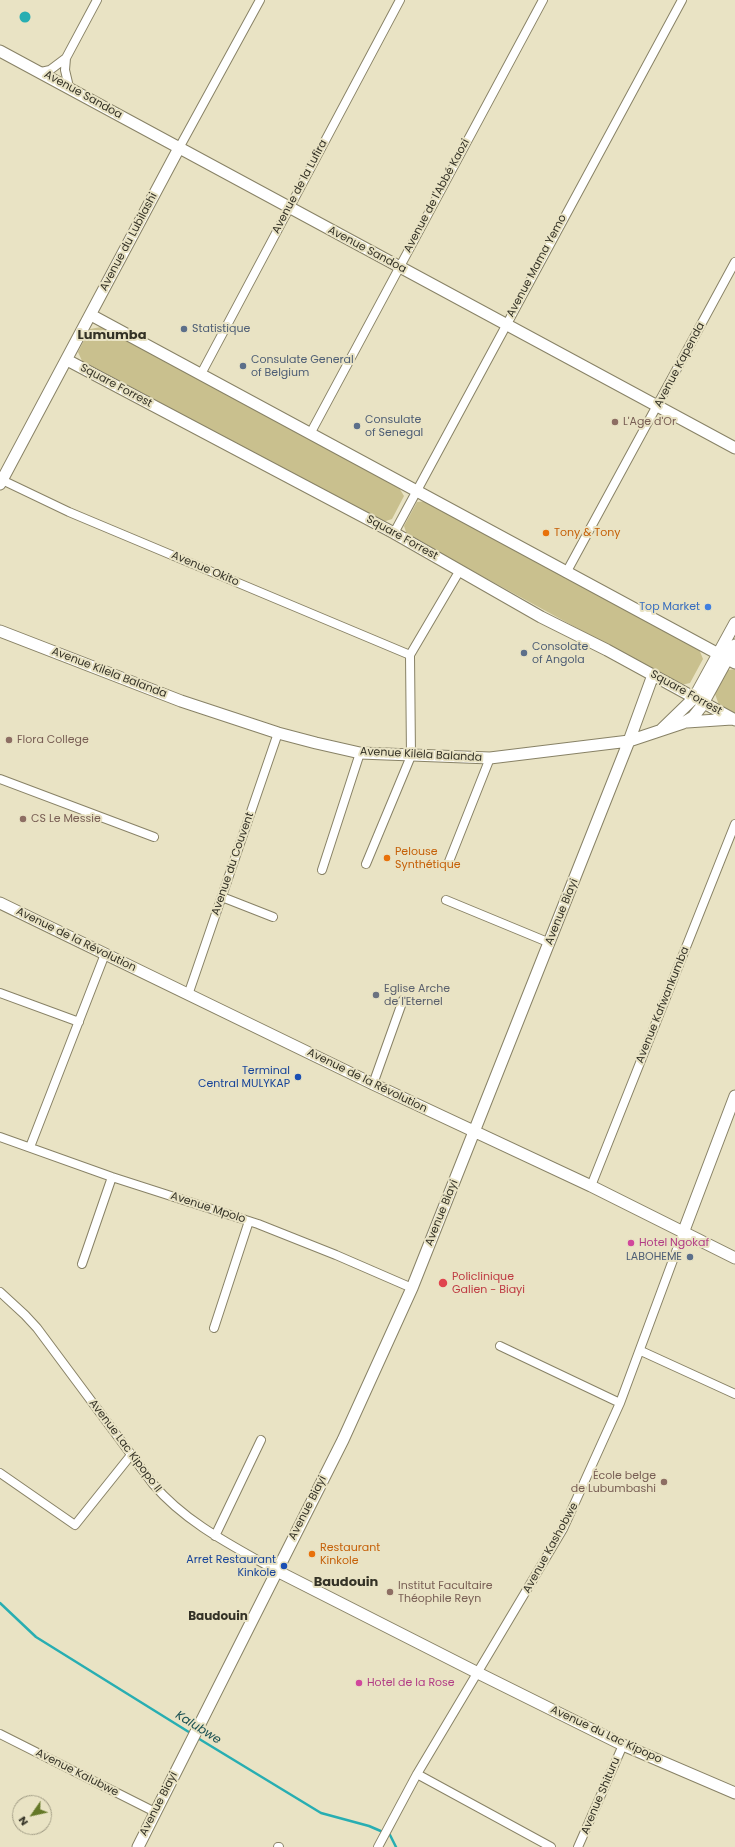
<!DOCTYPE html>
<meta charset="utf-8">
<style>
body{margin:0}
#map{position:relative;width:735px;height:1847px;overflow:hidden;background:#e9e3c4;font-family:Poppins,sans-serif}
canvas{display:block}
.north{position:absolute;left:12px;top:1795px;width:40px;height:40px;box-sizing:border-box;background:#e9e3c4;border:1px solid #a19c85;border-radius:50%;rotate:236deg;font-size:11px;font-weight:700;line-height:16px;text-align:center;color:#343226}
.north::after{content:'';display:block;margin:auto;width:14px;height:18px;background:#647827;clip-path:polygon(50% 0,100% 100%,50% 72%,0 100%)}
</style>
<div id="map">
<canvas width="735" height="1847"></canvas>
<div class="north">N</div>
</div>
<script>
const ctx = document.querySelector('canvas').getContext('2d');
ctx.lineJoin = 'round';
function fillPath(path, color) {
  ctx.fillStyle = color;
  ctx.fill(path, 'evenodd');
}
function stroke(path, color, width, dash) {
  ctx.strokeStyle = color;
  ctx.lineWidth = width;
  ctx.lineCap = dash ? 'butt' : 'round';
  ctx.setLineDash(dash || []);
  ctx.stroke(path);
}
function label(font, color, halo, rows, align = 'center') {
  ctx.font = font + ' Poppins,sans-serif';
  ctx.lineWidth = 4;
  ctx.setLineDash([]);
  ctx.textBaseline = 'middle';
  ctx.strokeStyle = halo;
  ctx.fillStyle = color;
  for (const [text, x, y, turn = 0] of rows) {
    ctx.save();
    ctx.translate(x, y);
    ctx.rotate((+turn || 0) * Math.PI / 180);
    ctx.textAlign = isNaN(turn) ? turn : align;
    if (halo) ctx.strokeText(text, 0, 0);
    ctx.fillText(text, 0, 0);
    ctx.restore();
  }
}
fillPath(new Path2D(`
 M101,327L398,486L404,496L392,519L383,522L82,361L78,352L90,329Z
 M426,501L699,649L703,659L690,683L681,685L407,535L404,526L417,502Z
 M735,669V714L719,705L715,694L728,670Z`), '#c9c08e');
fillPath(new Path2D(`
 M19.5 17a5.5 5.5 0 1 1 11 0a5.5 5.5 0 1 1-11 0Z`), '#28aeb2');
stroke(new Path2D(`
 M0,1603L36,1637L192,1734
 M196,1737L321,1813L369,1826L390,1835L396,1847`), '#28aeb2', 2.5);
const street = new Path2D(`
 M66,58L65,70L69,87
 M41,72L50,70L66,58L97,0
 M179,148L260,0
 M201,374L400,0
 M310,434L543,0
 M2,480L69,512L410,655
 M394,533L682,0
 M566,573L735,262
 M0,779L154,837
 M366,864L411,756L410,655L460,570
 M448,864L490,758
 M322,870L360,753
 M222,897L273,917
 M446,900L550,943
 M0,993L79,1022
 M188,995L278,733
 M373,1084L403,1000
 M0,1137L112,1177L258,1224L336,1255L412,1288
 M30,1147L105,954
 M591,1186L735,824
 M82,1264L112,1177
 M0,1292L25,1315L37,1328L153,1484C186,1523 233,1546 277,1571
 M214,1328L249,1221
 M500,1346L620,1403
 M641,1351L735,1394
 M0,1473L75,1525L131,1455
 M215,1536L261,1440
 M0,1734L155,1812
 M417,1774L551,1847
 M278,1847H279
 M378,1847L417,1774L563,1529L620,1403L683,1233
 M578,1847L623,1745`);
const secondary = new Path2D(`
 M0,51L735,448
 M91,315L735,663
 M67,360L394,533L541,617L607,650L735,720
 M0,484L179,148
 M0,631L181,701L278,733L316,743L360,753L490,758L629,741L683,723L693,717L701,707L735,645
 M687,722L732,719
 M662,729L694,698L735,623
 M0,903L373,1084L591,1186L735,1258
 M683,1233L735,1096
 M277,1571L478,1673L623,1745L735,1793
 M138,1847L343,1440L412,1288L629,741L653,675`);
stroke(street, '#888266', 10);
stroke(secondary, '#888266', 13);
stroke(street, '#fff', 8);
stroke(secondary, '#fff', 11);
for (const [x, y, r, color] of [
 [184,329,4,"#5c6f8a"],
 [243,366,4,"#5c6f8a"],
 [615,422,4,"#8d6e63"],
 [357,426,4,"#5c6f8a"],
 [546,533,4,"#e8710a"],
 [708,607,4,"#3f7fe0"],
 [524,653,4,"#5c6f8a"],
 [9,740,4,"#8d6e63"],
 [23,819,4,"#8d6e63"],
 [387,858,4,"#e8710a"],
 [376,995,4,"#6b7280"],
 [298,1077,4,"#1a4fb4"],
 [631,1243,4,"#d1479c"],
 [690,1257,4,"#5c6f8a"],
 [443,1283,5,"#e0444e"],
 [664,1482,4,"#8d6e63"],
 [312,1554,4,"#e8710a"],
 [284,1566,4,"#1a4fb4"],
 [390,1592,4,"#8d6e63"],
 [359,1683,4,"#d1479c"]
]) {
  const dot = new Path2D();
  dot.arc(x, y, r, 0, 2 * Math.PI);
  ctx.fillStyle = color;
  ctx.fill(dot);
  stroke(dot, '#e9e3c4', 1.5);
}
label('11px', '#343226', '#e9e3c4', [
 ["Avenue Sandoa",83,95,29],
 ["Avenue de la Lufira",300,187,-62],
 ["Avenue de l'Abbé Kaozi",437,196,-62],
 ["Avenue du Lubilashi",129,242,-62],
 ["Avenue Sandoa",367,250,28],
 ["Avenue Mama Yemo",537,266,-62],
 ["Avenue Kapenda",680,365,-62],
 ["Square Forrest",116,386,28],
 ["Square Forrest",402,538,29],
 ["Avenue Okito",205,569,23],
 ["Avenue Kilela Balanda",109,673,21],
 ["Square Forrest",686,693,29],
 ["Avenue Kilela Balanda",421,755,3],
 ["Avenue du Couvent",233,864,-71],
 ["Avenue Biayi",562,912,-68],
 ["Avenue de la Révolution",76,940,26],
 ["Avenue Kafwankumba",663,1005,-68],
 ["Avenue de la Révolution",367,1081,26],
 ["Avenue Mpolo",208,1208,18],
 ["Avenue Biayi",442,1213,-68],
 ["Avenue Lac Kipopo II",125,1446,53],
 ["Avenue Biayi",308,1508,-63],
 ["Avenue Kashobwe",551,1548,-61],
 ["Avenue du Lac Kipopo",606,1735,25],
 ["Avenue Kalubwe",77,1773,27],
 ["Avenue Shituru",601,1796,-67],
 ["Avenue Biayi",159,1804,-63]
]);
label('11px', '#4e5e75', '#e9e3c4', [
 ["Statistique",192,329],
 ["Consulate General",251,360],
 ["of Belgium",251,373],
 ["Consulate",365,420],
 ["of Senegal",365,433],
 ["Consolate",532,647],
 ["of Angola",532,660],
 ["LABOHEME",682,1257,"right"]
], 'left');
label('11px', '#785e54', '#e9e3c4', [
 ["L'Age d'Or",623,422],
 ["Flora College",17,740],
 ["CS Le Messie",31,819],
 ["École belge",656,1476,"right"],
 ["de Lubumbashi",656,1489,"right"],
 ["Institut Facultaire",398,1586],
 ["Théophile Reyn",398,1599]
], 'left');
label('11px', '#c56008', '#e9e3c4', [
 ["Tony & Tony",554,533],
 ["Pelouse",395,852],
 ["Synthétique",395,865],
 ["Restaurant",320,1548],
 ["Kinkole",320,1561]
], 'left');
label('11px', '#366cbe', '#e9e3c4', [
 ["Top Market",700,607]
], 'right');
label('11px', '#5b616d', '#e9e3c4', [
 ["Eglise Arche",384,989],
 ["de l'Eternel",384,1002]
], 'left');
label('11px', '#164399', '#e9e3c4', [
 ["Terminal",290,1071],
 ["Central MULYKAP",290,1084],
 ["Arret Restaurant",276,1560],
 ["Kinkole",276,1573]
], 'right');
label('11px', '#b23c85', '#e9e3c4', [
 ["Hotel Ngokaf",639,1243],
 ["Hotel de la Rose",367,1683]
], 'left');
label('11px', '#be3a42', '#e9e3c4', [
 ["Policlinique",452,1277],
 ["Galien - Biayi",452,1290]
], 'left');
label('bold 12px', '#343226', '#e9e3c4', [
 ["Baudouin",218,1617]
]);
label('italic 12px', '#184e50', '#e9e3c4', [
 ["Kalubwe",198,1728,32]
]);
label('bold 13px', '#343226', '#e9e3c4', [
 ["Lumumba",112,336],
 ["Baudouin",346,1583]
]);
</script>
